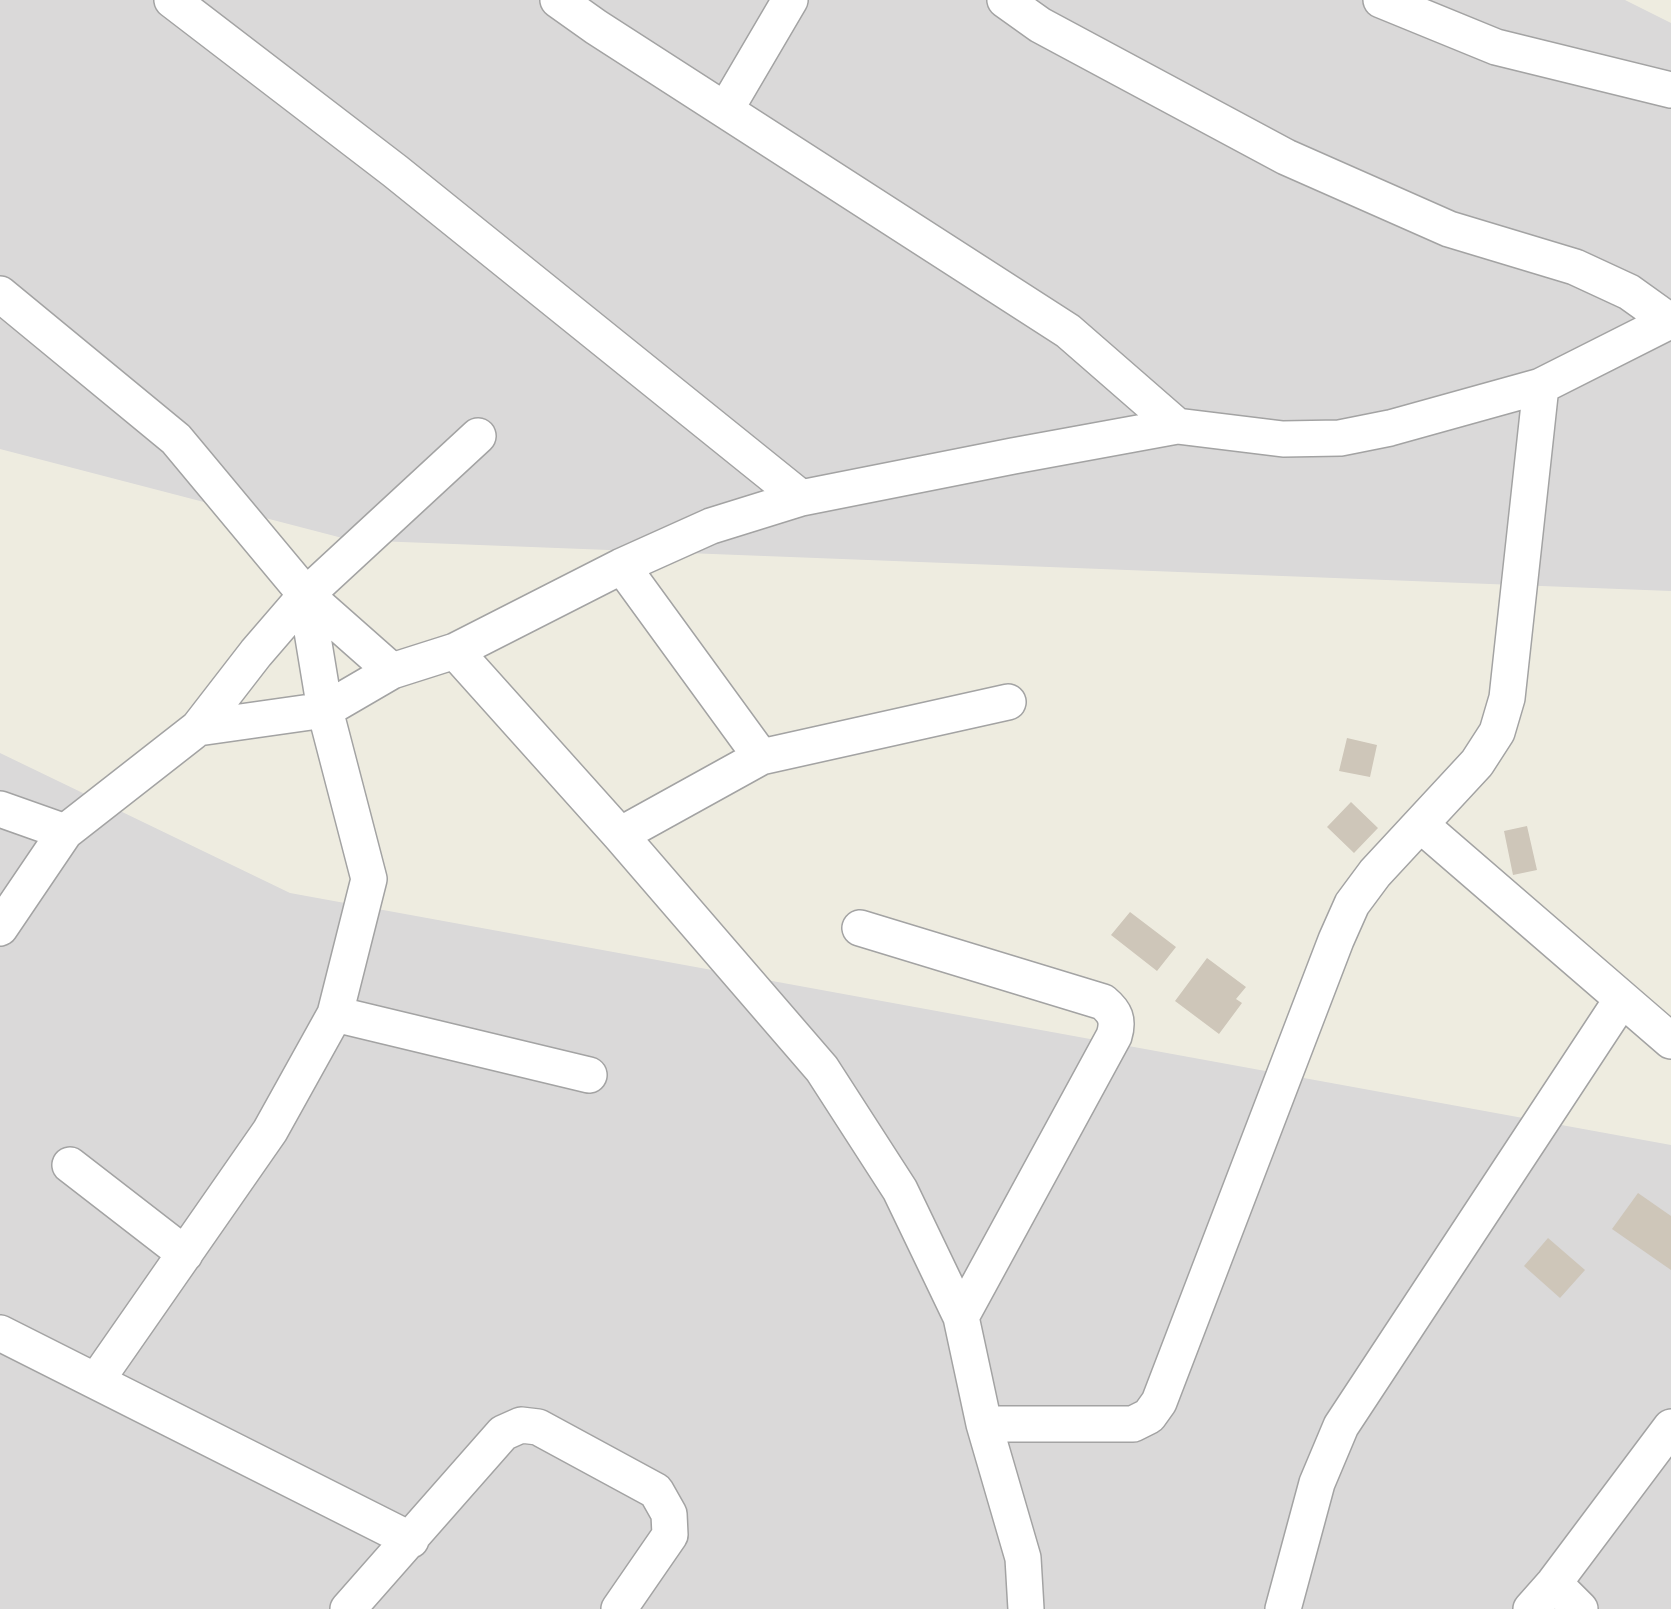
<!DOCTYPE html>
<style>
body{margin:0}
canvas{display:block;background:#eeece0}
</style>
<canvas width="1671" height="1609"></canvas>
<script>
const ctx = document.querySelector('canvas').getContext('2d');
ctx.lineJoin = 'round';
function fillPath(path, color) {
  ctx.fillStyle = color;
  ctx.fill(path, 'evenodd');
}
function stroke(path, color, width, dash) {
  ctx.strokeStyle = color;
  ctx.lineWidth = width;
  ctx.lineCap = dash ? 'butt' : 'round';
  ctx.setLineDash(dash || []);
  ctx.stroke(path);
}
fillPath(new Path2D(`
 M0,0H1625L1671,23V591L350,540L0,449Z
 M0,753L290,893L1671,1145V1609H0Z`), '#dad9d9');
fillPath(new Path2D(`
 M1347,738L1377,745L1370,777L1339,771Z
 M1351,802L1378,828L1354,853L1327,827Z
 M1527,826L1537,870L1513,875L1504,831Z
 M1130,912L1176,947L1157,971L1111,935Z
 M1207,958L1246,987L1236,999L1242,1003L1219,1034L1175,1001Z
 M1638,1193L1671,1216V1270L1612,1229Z
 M1548,1238L1585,1270L1560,1298L1524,1266Z`), '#cec6b9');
const minor = new Path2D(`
 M172,0L395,171L801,498
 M558,0L596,27L1068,331L1177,426
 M1005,0L1040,25L1286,157L1449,229L1575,267L1629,292L1671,322
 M1381,0L1496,47L1671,90
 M726,109L790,0
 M0,294L176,439L306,595L392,671
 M622,566L761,757
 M455,651L620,835L822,1069L900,1190L961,1317L984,1424L1023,1558L1026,1609
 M198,728L325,710L392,671L455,651L622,566L711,526L801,498L1013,456L1177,426L1283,439L1340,438L1390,428L1541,386L1670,321
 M0,809L65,832
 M1421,825L1671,1041
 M620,835L761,757L1008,702
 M0,928L65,832L198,728L256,653L306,595L478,436
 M860,928L1103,1002C1115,1012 1119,1020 1114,1036L961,1317
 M335,1014L589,1075
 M70,1165L185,1254
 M0,1333L411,1540
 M96,1381L270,1131L335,1014L369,879L325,710L306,595
 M984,1424H1133L1149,1416L1159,1402L1336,940L1352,904L1375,873L1477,763L1497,732L1507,698L1541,386
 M1554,1583L1580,1609
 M348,1609L503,1433L521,1425L538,1427L656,1491L669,1514L670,1535L619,1609
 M1283,1609L1317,1483L1341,1426L1622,999
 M1531,1609L1554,1583L1671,1427`);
stroke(minor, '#a3a3a3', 38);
stroke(minor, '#fff', 35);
</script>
